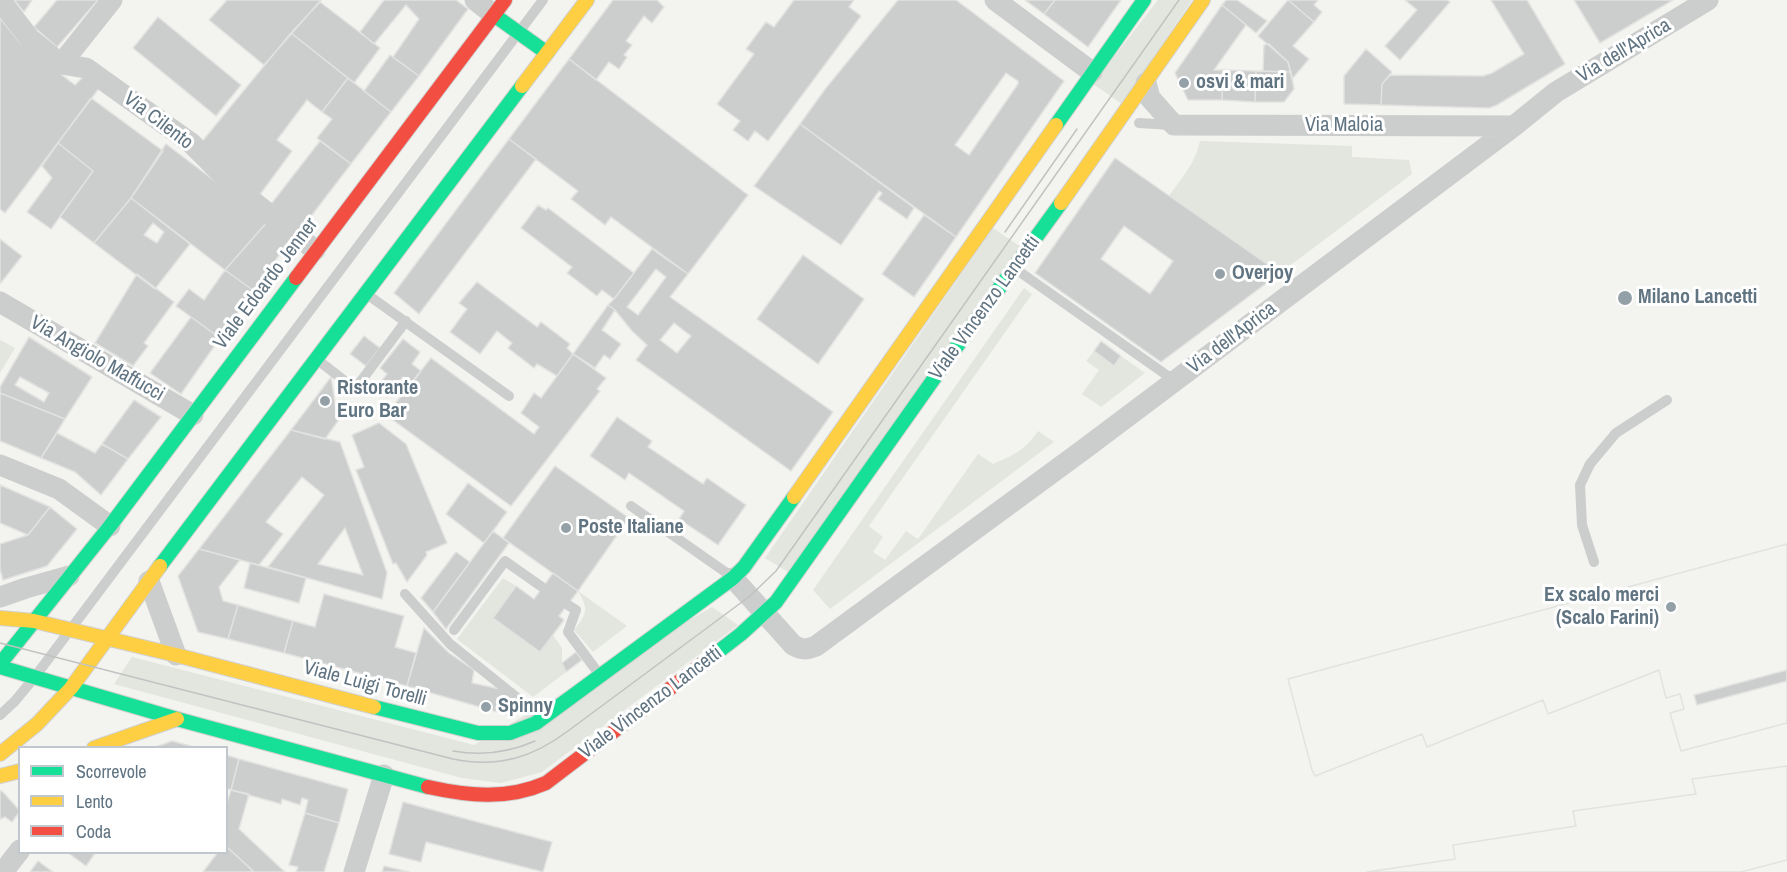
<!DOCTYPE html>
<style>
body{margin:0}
#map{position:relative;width:1787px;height:872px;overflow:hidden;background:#f3f3f0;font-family:"Archivo Narrow",sans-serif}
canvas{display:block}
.legend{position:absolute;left:18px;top:746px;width:210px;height:108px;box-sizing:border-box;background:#fff;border:2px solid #c0c7cd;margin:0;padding:8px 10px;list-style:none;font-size:18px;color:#617482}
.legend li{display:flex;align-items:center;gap:12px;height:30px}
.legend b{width:30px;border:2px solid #c0c7cd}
</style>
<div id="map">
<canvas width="1787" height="872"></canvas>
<ul class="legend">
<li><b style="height:8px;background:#16e098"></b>Scorrevole</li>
<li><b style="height:8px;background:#ffcf43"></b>Lento</li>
<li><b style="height:8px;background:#f24e42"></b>Coda</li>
</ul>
</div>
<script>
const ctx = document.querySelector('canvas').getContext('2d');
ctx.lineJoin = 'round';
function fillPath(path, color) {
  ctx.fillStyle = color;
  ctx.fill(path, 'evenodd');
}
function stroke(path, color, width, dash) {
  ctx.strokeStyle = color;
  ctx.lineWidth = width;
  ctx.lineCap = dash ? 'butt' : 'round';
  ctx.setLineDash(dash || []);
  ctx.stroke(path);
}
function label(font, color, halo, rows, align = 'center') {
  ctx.font = font + ' "Archivo Narrow",sans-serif';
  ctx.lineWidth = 6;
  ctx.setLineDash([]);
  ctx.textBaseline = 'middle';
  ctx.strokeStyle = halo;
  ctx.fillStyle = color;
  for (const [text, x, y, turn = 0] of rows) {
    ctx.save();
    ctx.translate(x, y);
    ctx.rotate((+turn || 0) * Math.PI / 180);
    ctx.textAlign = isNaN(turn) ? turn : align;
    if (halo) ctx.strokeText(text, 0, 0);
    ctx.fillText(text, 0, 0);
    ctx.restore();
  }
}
fillPath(new Path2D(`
 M1158,0H1192L1122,104L1093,84Z
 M1200,141L1352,146V157L1409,160L1412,174L1280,273L1169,196C1181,179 1196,162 1200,141Z
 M993,228L1021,247L788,572L765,558Z
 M1024,288L1032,294L869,526L883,537L873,552L885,560L906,531L918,539L978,454L993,464C1014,455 1025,450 1038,431L1054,442L830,609L813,590Z
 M0,340L15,348L0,373Z
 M1094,351L1113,366L1121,356L1145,373L1101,407L1082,394L1099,370L1086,361Z
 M503,578L516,586L493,618L540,652L553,635L562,648V663L566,672L533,697L457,639Z
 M578,591L627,626L593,652L574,630C587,614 589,609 578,591Z
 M712,607L738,625L542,772L501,783L462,778L114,684L132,657L474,745Z`), '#e2e6de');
const building = new Path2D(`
 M14,0H32L24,12Z
 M57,0H98L57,47L34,27Z
 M227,0H321L264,65L209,20Z
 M384,0H456L468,9L419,76L393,57L419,19L406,5L374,44L360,32Z
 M613,0H657L664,7L652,23L644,16L626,41L632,45L624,55L627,57L619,69L609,62L596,80L569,59Z
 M794,0H854L849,7L861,16L768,141L755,131L748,141L733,130L740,121L717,104L754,54L746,49L766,22L774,27Z
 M898,0H956L1064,81L956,237L800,124L826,88ZM1006,73L1018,81V84L969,155L955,145Z
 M1025,0H1055L1044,14Z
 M1055,0H1121L1088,47L1044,14Z
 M1226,0H1237L1267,21L1256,33L1222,5Z
 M1288,0L1314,22L1293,46L1309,59L1292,79L1288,62L1258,36Z
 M1288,0H1318L1314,5L1322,12L1314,22Z
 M1405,0H1447L1450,2L1400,60L1385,46L1417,10Z
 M1491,0H1527L1565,64L1497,105L1489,108L1381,105L1382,84L1390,75L1483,76L1492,73L1524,54Z
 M1574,0H1673L1600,43Z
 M320,2L380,48L354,83L291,33Z
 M1222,5L1246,25L1214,70H1223L1222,100H1188L1175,73Z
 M158,17L241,85L216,116L133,48Z
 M0,18L21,44L75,85L85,75L100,87L5,213L0,209Z
 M291,33L348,78L322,112L307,100L277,140L292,151L256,200L200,144Z
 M1269,44L1288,62L1291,72L1263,71L1264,45Z
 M1366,49L1392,72L1382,84L1381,105L1344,104V76Z
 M390,55L419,76L391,112L364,91Z
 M569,59L748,195L688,274L611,217L605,225L571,199L578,191L509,139Z
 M1223,70L1256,71L1255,102L1222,100Z
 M1256,71L1291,72L1294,89L1284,102H1255Z
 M348,78L391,112L351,164L317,138L332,119L322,112Z
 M91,98L163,151L131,198L94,243L60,217L93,171L58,143Z
 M800,124L914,208L907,219L878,199L882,193L879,191L841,245L754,186Z
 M509,139L536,159L419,314L394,293Z
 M320,141L351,164L299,232L268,208Z
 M58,143L93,171L51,229L27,212L52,178L42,166Z
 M166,144L268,221L225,270L131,198Z
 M1115,158L1280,273L1161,362L1035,273ZM1124,226L1173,261L1150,294L1101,259Z
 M131,198L190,244L155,289L94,243ZM153,223L164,232L157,243L144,235Z
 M538,205L546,210L548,208L634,273L614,299L602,290L597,296L567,273L572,267L521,228Z
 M924,215L956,237L914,297L882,274Z
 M268,221L291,238L254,291L225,270Z
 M0,239L22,256L0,284Z
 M652,249L688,274L670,297L833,412L791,471L636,360L647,345L632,331L615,310L608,305L614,299ZM656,269L666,277L638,315L627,307ZM674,323L691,336L677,353L660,340Z
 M803,255L864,299L818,364L757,319Z
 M225,270L254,291L220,338L176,306L189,289L204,300Z
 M137,274L174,302L144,343L148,346L133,366L95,343Z
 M477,282L537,327L541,322L570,344L567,348L573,354L557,376L537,364L534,368L508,348L512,343L497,331L480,354L450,332L467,309L459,303Z
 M608,305L615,310L602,330L621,344L610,359L604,355L595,368L573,354Z
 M191,317L220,338L181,394L150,373Z
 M364,336L380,348L366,366L350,354Z
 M29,337L92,377L65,419L0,393V387ZM20,377L49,393L44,402L15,385Z
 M403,339L420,352L412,364L421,371L411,384L403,377L387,397L376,388L387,374L380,368Z
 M1101,341L1121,356L1114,366L1094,351Z
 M573,354L606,378L597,389L600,391L511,506L386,415L431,358L534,434L539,427L521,413L534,393L541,398Z
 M331,377L338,421L325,439L291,430Z
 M0,393L65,419L41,458L0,441Z
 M134,400L161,417L128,459L102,444Z
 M617,417L652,441L648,447L703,484L707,478L746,505L718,545L679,519L684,511L629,473L625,480L590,456Z
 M379,423L406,444L447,543L426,552L427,555L407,582L396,563L393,564L356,470L364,467L352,435Z
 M291,430L340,442L387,573L382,599L268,567L324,495L302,477L266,522L283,534L259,565L199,549ZM345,528L363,575L318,564Z
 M57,433L95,453L102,444L128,459L101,495L75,472L41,458Z
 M555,466L629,518L578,591L503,538Z
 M468,483L507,512L484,543L446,514Z
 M0,485L50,507L28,535L0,523Z
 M50,507L77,529L47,566L3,580L0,569V544L28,535Z
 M493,531L509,543L446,629L433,612Z
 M1787,544V670L1694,695L1697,705L1787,681V723L1681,751L1670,713L1684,709L1680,694L1666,698L1659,670L1548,714L1543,700L1427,747L1422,734L1315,776L1312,770L1288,679Z
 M1787,544V723L1681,751L1670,713L1684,709L1680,694L1666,698L1659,670L1548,714L1543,700L1427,747L1422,734L1315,776L1312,770L1288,679Z
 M199,549L240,560L219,587L223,601L238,605L228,639L198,632L178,576Z
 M456,552L470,562L433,612L421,598Z
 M250,563L306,578L299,603L244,588Z
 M553,573L578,591L559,616L564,620L540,652L493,618L516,586L534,599Z
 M324,594L404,616L395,647L416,653L407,686L284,653L293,621L315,627Z
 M238,605L293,621L284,653L228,639Z
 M424,628L449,653L474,670L472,683L500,689L519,706V708L511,716L407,686Z
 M576,652L582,660L566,672L562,663Z
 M172,741L194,747L195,748H153Z
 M226,755L239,759L231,790L226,788Z
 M239,759L348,789L339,823L305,813L308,800L302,798L300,805L282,799L281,804L231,790Z
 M1787,766V860L1741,872H1367L1455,859L1453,845L1576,826L1573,811L1696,794L1692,779Z
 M1787,766V860L1741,872H1367L1455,859L1453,845L1576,826L1573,811L1696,794L1692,779Z
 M231,790L249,794L239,829L285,872H254L226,846V806Z
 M0,791H2L20,811L12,822L5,817L0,819Z
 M403,802L552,842L543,872L426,842L421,862L389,854Z
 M305,813L339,823L324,872H296L298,867L289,865Z
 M226,846L252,870L251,872H203L218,852H226Z
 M67,852H96L86,866Z
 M38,861L53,872H30Z
 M384,866L409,872H382Z`);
fillPath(building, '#cccece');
stroke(building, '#e2e2e0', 1.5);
const fast = new Path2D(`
 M494,15L547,53
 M1056,125L1144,0
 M160,566L522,86
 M710,658L741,634L776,602L950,356L1061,203
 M0,664L110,526L296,278
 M0,667L177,719L428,787
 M374,707L478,733H510L536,723L733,578L744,567L794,497`);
const slow = new Path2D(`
 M522,86L587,0
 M1061,203L1203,0
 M794,497L1056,125
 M0,618L34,621L176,655L374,707
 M94,748L177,719
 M0,754L37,724L71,688L160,566
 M0,776L20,771`);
const jam = new Path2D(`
 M296,278L505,0
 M428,787C469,796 507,800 546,783L710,658`);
stroke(fast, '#cfd0d0', 16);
stroke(slow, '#cfd0d0', 16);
stroke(jam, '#cfd0d0', 16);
stroke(new Path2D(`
 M1139,123L1171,125
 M1017,270L1175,381
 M368,295L509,396
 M319,361L355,389L406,321
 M631,506L731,576
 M1594,562L1582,525L1580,485L1590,464L1616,433L1667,400
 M405,594L450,644L541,717
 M568,605L576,610L568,632L599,674
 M454,630L505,561L542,587
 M0,715L15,701L34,678L543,0`), '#cccdcd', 10);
stroke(new Path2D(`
 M0,0L30,39L61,64L86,68L191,143L237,189L315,250
 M475,0L494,15
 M995,0L1092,72
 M61,64L112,0
 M1146,83L1150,98L1174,125L1514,126
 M0,302L193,415
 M0,465L59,489L110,526
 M733,578L793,645C802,650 806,650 816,646L1083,450L1514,126L1556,92L1708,0
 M149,581L176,655
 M0,597L26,588L69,576
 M3,872L20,850
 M354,872L384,775`), '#cccdcd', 21);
stroke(fast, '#16e098', 14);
stroke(slow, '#ffcf43', 14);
stroke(jam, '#f24e42', 14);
stroke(new Path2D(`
 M1005,232L1077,129
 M0,643L453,759C498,768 532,758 568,731L750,596L776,571L1179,0
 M453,751C482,756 508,753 535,741`), '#c1c2c2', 1.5);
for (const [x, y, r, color] of [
 [1184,83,6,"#94a0a8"],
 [1220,274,6,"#94a0a8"],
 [1625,298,8,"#94a0a8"],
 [325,401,6,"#94a0a8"],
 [566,528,6,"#94a0a8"],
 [1671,607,6,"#94a0a8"],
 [486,707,6,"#94a0a8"]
]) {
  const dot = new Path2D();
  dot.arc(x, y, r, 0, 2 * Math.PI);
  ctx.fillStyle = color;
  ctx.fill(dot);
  stroke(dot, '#fff', 2);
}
label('20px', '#617482', '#fff', [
 ["Via dell'Aprica",1624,51,-31],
 ["Via Cilento",158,121,37],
 ["Via Maloia",1344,126],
 ["Viale Edoardo Jenner",266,284,-53],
 ["Viale Vincenzo Lancetti",985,308,-54],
 ["Via dell'Aprica",1232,338,-37],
 ["Via Angiolo Maffucci",97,359,30],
 ["Viale Luigi Torelli",365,684,15],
 ["Viale Vincenzo Lancetti",651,703,-37]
]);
label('bold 20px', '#617482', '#fff', [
 ["osvi & mari",1196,83],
 ["Overjoy",1232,274],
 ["Milano Lancetti",1638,298],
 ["Ristorante",337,389],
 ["Euro Bar",337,412],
 ["Poste Italiane",578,528],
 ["Ex scalo merci",1659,596,"right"],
 ["(Scalo Farini)",1659,619,"right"],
 ["Spinny",498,707]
], 'left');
</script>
